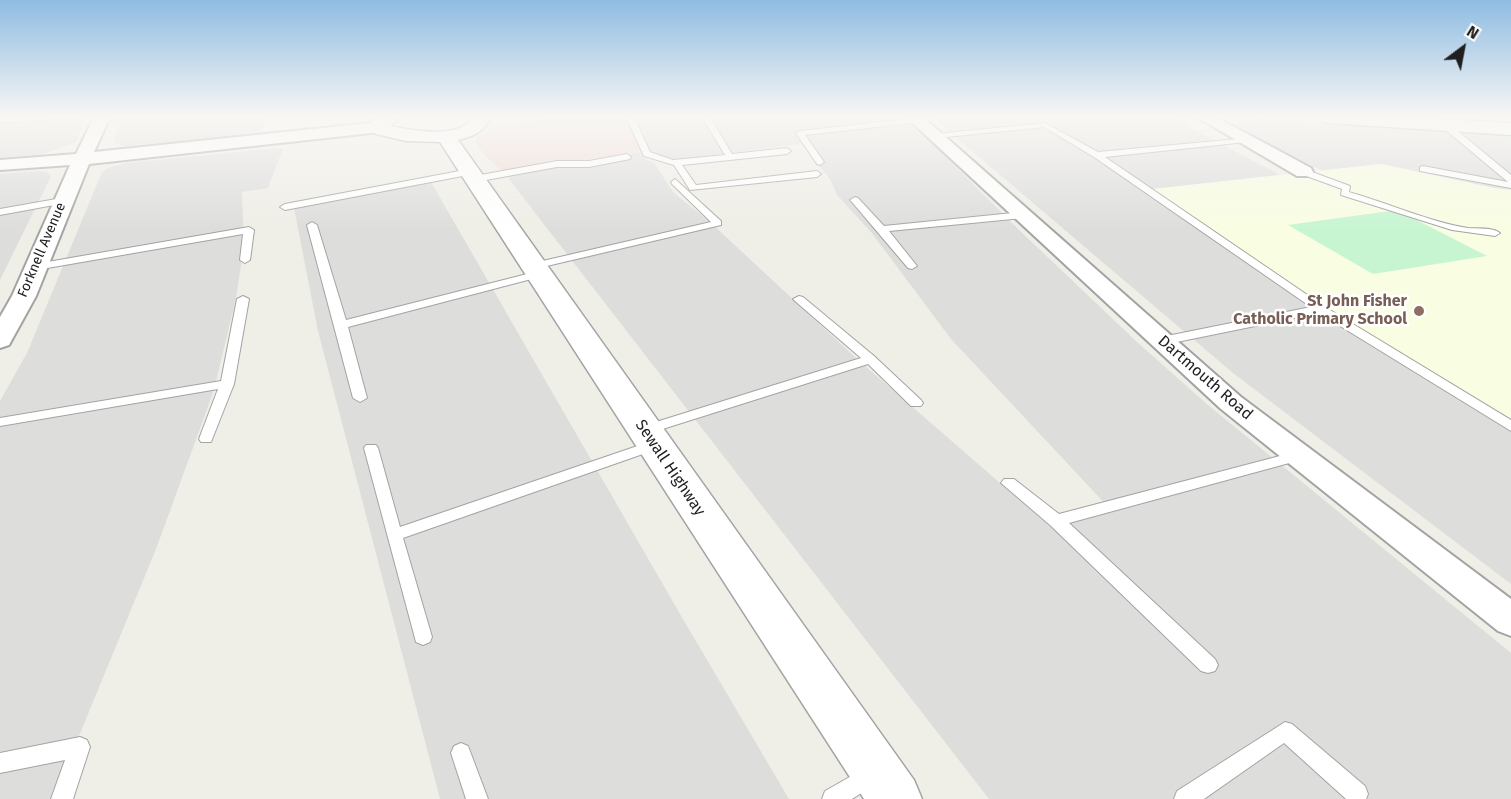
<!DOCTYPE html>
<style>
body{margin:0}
#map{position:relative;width:1511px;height:799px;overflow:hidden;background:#efeee7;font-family:"Fira Sans",sans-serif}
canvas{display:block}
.north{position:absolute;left:1433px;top:18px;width:60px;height:60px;-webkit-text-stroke:4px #fff;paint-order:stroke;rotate:32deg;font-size:16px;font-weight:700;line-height:24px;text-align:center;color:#1f1f1f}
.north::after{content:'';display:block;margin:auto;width:21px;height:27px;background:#1f1f1f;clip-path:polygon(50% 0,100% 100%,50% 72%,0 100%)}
</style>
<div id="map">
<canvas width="1511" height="799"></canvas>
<div class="north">N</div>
</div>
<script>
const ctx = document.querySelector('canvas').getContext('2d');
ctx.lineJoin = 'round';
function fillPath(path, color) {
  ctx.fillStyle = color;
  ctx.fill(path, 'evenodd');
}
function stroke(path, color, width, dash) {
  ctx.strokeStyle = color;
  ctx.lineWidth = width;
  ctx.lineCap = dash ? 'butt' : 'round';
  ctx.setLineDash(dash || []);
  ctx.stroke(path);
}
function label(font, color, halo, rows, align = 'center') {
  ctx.font = font + ' "Fira Sans",sans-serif';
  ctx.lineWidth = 5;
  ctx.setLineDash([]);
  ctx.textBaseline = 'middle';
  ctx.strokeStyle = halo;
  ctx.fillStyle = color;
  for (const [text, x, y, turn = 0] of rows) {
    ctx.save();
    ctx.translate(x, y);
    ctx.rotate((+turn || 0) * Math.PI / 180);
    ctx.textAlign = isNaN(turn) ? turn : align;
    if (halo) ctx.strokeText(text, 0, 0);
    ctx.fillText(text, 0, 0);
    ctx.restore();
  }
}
fillPath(new Path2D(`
 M0,117H86L76,142L43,154L0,158Z
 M121,117H268V120L262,130L267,134L123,146L114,142Z
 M636,117H901L937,148L1018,229L1137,342L1208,405L1511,653V799H989L505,174L640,152L645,159L654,163L674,193L710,222L856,358L1053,529L1111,510L951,339L871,232L837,195L830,179L801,144L683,159H665L646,149Z
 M932,117H1171L1280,175L1144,190L1511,431V584L1233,373Z
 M1261,119L1511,137V190L1494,188L1381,164L1323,171L1277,148L1237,125L1241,120Z
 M276,148L283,149L268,188L242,192L244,245L236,298L214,390L156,549L53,799H0V401L27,353L102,172L108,168L126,163Z
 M37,171L47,172L51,176L0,280V174Z
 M431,182L680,614L789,799H440L318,331L294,208Z`), '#dddddc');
fillPath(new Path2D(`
 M563,117H636L652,149L505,174L485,156L475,142L478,136L503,124Z`), '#efdbd7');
fillPath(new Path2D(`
 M1381,164L1494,188L1511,190V431L1143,190Z`), '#f9fde2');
fillPath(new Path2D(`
 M1397,210L1487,256L1373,274L1288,225Z`), '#c7f5d2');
const service = new Path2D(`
 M28,117H58L54,119L0,123V119Z
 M110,117H132L100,122L96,120Z
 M626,117H634L650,152L673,160L725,155L702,117H710L732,154L787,148L791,151L787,154L682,165L696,185L817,171L821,174L817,177L690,190L674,165L644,156Z
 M918,118H921V122L805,135L824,162L820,165L817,164L796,133L800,131Z
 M1045,123L1098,152L1249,138L1250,140L1246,142L1105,157L1325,307L1511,420V431L1319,313L1162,345L1158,344L1156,341L1162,337L1311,307L1094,157L1044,127L936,138L932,136L936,134Z
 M1442,123H1448L1511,175V188L1420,171V167L1423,166L1508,182L1442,127Z
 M627,154L631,157L630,159L589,167H557L475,182L471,179L475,176L557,161H589Z
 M470,169L473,170V174L285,210L280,207L285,204Z
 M1304,169L1350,186L1349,192C1388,203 1430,222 1468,228C1478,229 1492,227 1500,233L1495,236L1452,230L1341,195L1342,189L1301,174L1300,172Z
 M675,179L721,221V225L534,269L529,266L534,263L711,222L672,184L671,182Z
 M855,197L858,198L884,226L1023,212L1028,215L1023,218L889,231L917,266L912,269L908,268L852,202L850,200Z
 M62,198L65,199V203L0,215V209Z
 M312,222L317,225L346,320L539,271L544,274L543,276L348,327L367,398L360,402L353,398L307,225Z
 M249,227L254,230L250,260L245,263L240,260L243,234L36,270L31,267L36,264Z
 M243,296L249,299L234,384L211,442H201L199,439L218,389L0,426V418L221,381L237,299Z
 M799,296L803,297L874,356L921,400L923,403L921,406H911L868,364L650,433H640L638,430L640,427L861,358L795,301L793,299Z
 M655,440L662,445L660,448L403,538L432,637L430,642L423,645L416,642L364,448L366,445H376L378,448L400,527Z
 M1299,451L1304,453L1306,456L1304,459L1069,523L1215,659L1218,665L1215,671L1208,673L1201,671L1050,525L1001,483L1004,479H1014L1059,514Z
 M1285,722L1292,724L1365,786L1368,794L1366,799H1346L1284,743L1204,799H1174L1177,791Z
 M80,737L87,740L90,747L73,799H51L65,760L0,773V753Z
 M461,743L468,746L488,799H466L451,753L454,746Z
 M869,766L877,769L880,776L877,783L852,799H822L825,791Z`);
const minor = new Path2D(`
 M94,117H110L94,152L380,122L388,127L380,132L89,164L36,296L9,345L0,348V317L12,296L70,165L0,170V160L76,154Z
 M906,117H923L1241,397L1511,599V636L1498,631L1221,409Z
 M1197,117H1216L1311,168L1313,172L1311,176H1297Z`);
const tertiary = new Path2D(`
 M379,117H400L390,126L395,127C417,131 459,139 473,117H491C484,132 474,136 458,140L914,780L922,799H864L440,142L406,141L376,134L370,124Z
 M1319,117H1409L1511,123V135L1328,123L1321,121Z`);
stroke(service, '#a3a3a3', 2);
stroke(minor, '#a3a3a3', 4);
stroke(tertiary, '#a3a3a3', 3);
fillPath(service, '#fff');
fillPath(minor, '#fff');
fillPath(tertiary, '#fff');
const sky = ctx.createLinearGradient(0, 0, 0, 229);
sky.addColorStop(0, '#8fbce2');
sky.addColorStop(0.51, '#f8f7f4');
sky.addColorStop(1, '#f8f7f400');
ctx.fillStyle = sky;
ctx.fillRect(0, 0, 1511, 229);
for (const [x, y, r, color] of [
 [1419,311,6,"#8d6e63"]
]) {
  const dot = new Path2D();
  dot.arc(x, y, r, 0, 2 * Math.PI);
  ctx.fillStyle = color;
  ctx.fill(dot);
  stroke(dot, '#fff', 2);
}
label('14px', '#1f1f1f', '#fff', [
 ["Forknell Avenue",42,250,-67]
]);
label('bold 16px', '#785e54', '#fff', [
 ["St John Fisher",1407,302],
 ["Catholic Primary School",1407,320]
], 'right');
label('16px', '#1f1f1f', '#fff', [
 ["Dartmouth Road",1205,378,41],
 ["Sewall Highway",670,468,56]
]);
</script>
